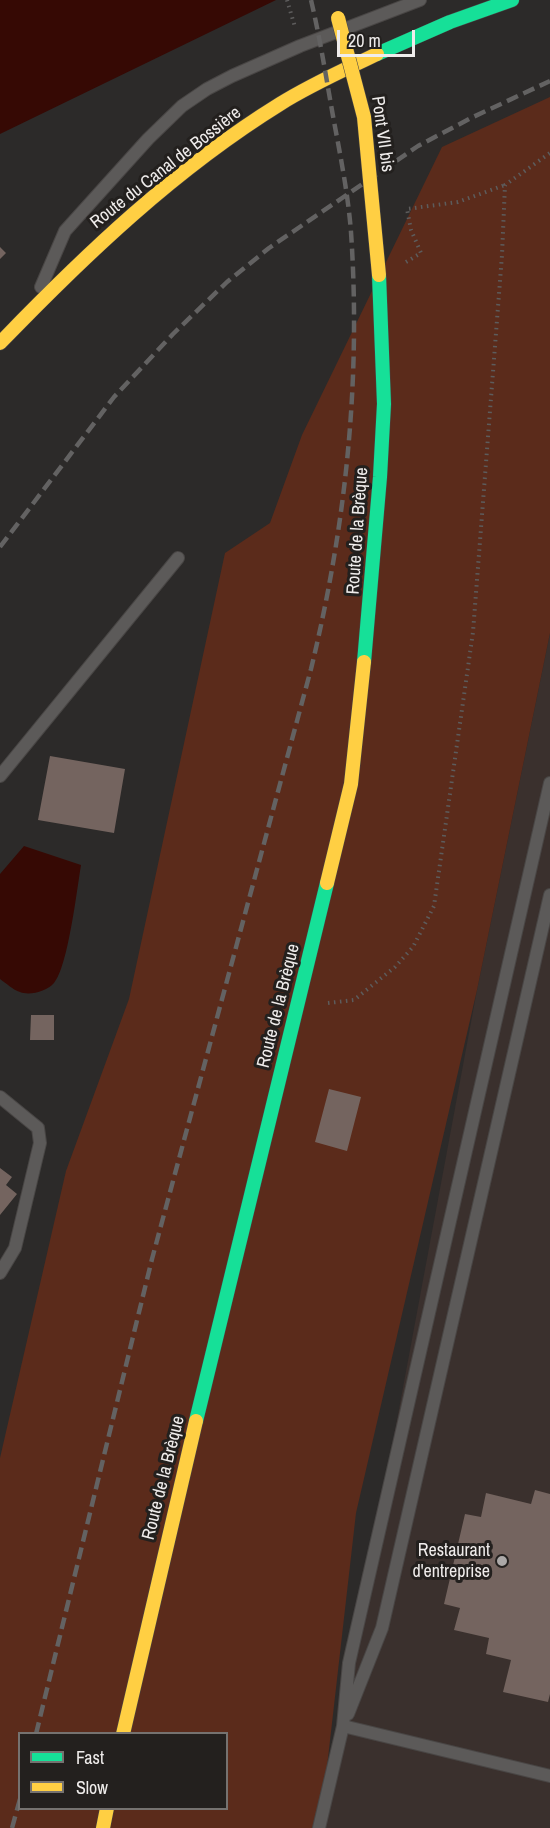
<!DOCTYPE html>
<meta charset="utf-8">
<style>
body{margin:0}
#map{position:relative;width:550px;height:1828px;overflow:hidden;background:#2c2a29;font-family:"Archivo Narrow",sans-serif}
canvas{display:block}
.legend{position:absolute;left:18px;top:1732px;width:210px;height:78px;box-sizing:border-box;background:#23201e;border:2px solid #757270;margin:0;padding:8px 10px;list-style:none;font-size:18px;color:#efeceb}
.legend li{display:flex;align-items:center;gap:12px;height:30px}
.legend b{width:30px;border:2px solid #757270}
.scale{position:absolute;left:337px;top:30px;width:78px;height:27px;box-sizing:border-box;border:3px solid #efeceb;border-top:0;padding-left:8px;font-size:18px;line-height:21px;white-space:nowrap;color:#efeceb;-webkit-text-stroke:4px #23201e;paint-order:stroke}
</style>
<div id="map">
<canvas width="550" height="1828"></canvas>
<ul class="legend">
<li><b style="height:8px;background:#16e098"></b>Fast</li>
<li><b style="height:8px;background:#ffcf43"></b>Slow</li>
</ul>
<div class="scale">20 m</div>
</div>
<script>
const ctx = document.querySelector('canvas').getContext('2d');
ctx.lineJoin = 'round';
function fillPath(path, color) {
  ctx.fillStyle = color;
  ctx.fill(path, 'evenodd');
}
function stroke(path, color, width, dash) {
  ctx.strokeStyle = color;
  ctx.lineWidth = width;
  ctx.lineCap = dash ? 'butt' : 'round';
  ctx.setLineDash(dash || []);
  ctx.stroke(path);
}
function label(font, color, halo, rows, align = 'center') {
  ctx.font = font + ' "Archivo Narrow",sans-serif';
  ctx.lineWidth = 6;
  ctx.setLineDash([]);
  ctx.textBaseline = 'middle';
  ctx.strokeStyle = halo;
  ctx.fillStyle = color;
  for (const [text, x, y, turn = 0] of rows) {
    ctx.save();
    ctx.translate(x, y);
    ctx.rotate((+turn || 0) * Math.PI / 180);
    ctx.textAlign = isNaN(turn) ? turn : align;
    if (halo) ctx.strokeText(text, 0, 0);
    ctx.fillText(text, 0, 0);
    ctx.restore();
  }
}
fillPath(new Path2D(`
 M550,633V1828H321L477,990Z`), '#3a302d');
fillPath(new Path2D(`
 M550,97V633L477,990L356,1513L320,1828H0V1458L66,1171L129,999L225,553L270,523L302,435L442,147ZM20,1734H226V1808H20Z`), '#5b2b1b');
fillPath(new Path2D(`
 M0,0H276L0,134Z
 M24,846L81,865C77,889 68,967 54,983C47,991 30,996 20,992C13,990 6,983 0,979V874Z`), '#360904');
fillPath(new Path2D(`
 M0,247L6,253L0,259Z
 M50,756L125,769L114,833L38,820Z
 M31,1015H54V1040H30Z
 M329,1089L361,1097L347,1151L315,1142Z
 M0,1168L12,1177L6,1185L17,1194L0,1215Z
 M535,1490L550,1494V1694L548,1702L503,1692L511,1660L486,1654L489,1638L454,1630L460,1608L444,1604L465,1514L481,1517L486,1493L531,1504Z`), '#74645f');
const lane = new Path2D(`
 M41,287L65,231L148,139L182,106L207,89L232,76L300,46L420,0
 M0,776L178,558
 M0,1097L38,1128L40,1143L15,1248L0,1273
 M348,1714L382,1628L550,895
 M343,1726L550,1776
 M319,1828L343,1726L349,1663L550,783`);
const fast = new Path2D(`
 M377,54L450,22L512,0
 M364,662L380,477L384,404L379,275
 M196,1421L327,883`);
const slow = new Path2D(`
 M0,343C85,255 175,169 280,104C310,85 344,70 377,54
 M327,883L351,784L364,662
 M123,1734L196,1421
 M103,1828L107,1808`);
stroke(lane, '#494645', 14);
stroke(fast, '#494645', 15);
stroke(slow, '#494645', 15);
stroke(new Path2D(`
 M287,0L295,27
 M406,262L421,253L411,230L407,209L458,202L505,185
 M328,1003L354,1000L395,967L413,947L434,906L473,632L502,255L505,185L550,153`), '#5d5c5c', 4, [1.5, 4.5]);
stroke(lane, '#5c5a59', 12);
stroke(fast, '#16e098', 14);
stroke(slow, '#ffcf43', 14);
stroke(new Path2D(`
 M0,547L114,397L173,334L227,282L269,248L418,146L471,118L550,81
 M36,1734L152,1259L311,669C346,525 361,380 351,232C348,193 340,154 333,116C326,77 320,38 311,0
 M12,1828L20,1799`), '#636262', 4.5, [12, 6]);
const slowBridge = new Path2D(`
 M338,18L364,117L379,275`);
stroke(slowBridge, '#494645', 15, []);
stroke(slowBridge, '#ffcf43', 14);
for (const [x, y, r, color] of [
 [502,1561,6,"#aba8a7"]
]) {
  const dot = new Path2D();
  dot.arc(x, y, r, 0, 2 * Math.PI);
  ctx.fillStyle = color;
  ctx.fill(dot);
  stroke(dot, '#23201e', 2);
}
label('18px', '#efeceb', '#23201e', [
 ["Pont VII bis",382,134,82],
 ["Route du Canal de Bossière",166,168,-38],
 ["Route de la Brèque",358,531,-86],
 ["Route de la Brèque",279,1006,-76],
 ["Route de la Brèque",164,1478,-76]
]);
label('18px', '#efeceb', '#23201e', [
 ["Restaurant",490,1551],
 ["d'entreprise",490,1572]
], 'right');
</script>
